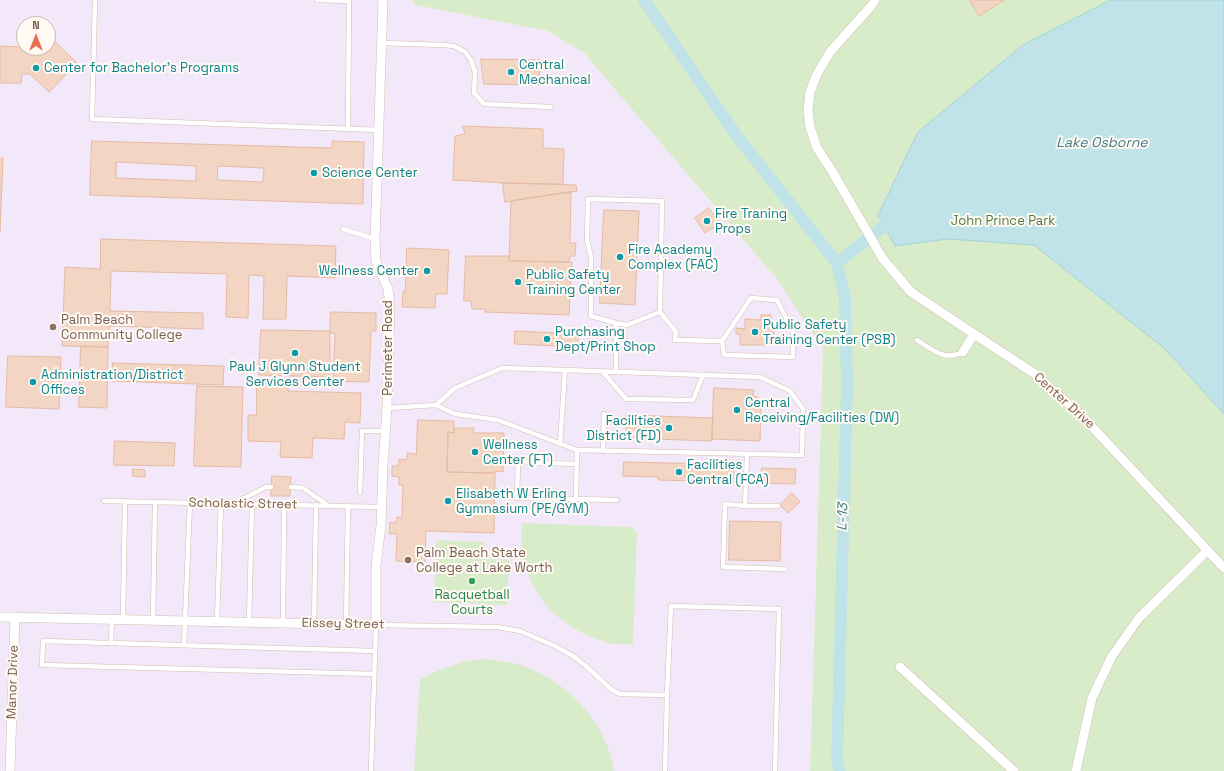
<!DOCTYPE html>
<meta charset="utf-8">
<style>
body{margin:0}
#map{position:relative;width:1224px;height:771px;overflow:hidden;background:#fdf6ec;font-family:"Space Grotesk",sans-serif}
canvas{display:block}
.north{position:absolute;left:16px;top:16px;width:40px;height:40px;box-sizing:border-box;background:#fffaf3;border:1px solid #cabbb1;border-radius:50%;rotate:0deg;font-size:11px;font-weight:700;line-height:16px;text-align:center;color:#7a5c4d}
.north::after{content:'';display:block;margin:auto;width:14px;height:18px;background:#e76f51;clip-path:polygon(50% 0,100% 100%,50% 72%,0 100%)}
</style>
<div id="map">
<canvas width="1224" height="771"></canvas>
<div class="north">N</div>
</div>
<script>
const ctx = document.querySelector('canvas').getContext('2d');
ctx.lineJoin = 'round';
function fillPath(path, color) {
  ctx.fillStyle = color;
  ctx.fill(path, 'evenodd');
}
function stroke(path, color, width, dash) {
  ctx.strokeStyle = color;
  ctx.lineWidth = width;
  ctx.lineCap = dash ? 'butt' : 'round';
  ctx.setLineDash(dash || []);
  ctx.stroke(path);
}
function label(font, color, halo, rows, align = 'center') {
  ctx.font = font + ' "Space Grotesk",sans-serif';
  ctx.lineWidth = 4;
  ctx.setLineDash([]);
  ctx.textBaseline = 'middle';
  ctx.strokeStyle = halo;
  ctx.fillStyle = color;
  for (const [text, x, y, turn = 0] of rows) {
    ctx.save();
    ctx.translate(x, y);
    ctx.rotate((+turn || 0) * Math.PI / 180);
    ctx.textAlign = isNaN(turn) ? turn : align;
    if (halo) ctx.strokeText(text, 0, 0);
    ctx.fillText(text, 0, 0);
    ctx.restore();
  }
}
fillPath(new Path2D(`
 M0,0H412L416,5L548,31L584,53L776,278L823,349L810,771H0ZM24,24H48V48H24Z`), '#f3e8fa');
fillPath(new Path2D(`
 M412,0H1224V771H810L823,349L776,278L584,53L548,31L415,5Z
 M522,523L631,527L637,532L633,645C625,644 616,645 609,643C553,628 516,583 522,523Z
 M436,540L485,542L484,558L509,560L507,605L434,602Z
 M488,659C498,661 511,662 521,665C568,682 606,721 614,771H414L420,679L439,670L466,661Z`), '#d8ecc9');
const water = new Path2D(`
 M1111,0H1224V414L1165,349L1034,245L948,239L895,246L878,215L918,132L1023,45Z`);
fillPath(water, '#bfe3e8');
stroke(water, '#a5d3da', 1);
stroke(new Path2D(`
 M644,0L736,135L837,263L845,298L847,385L837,761L839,771
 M837,263L884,226`), '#bfe3e8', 12);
const building = new Path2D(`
 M971,0H1004L979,16L970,1Z
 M49,36L77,63L49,92L30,74H22L21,83H0V46L24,47V48H48V37Z
 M481,59L540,60L539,85L484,84Z
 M463,126L543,129V148L564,149L563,184L503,183L453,180L455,136L465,134Z
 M92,141L332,148V141L364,142L363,204L90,195ZM117,162L196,166V181L116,178ZM218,166L264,168L263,182L218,180Z
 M0,158H3L0,232Z
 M503,183L576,185L577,191L505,202Z
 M571,192L570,243H576L575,256H570L569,262L509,261L511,201Z
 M709,208L720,224L705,233L695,218Z
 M604,210L639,211L635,305L600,303Z
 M101,239L336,246L335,278L287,276L286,319H263L264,276L249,275L248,318L226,317L227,274L111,271L110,311L203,313V329L109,326L108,347L62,346L65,267L100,269Z
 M407,248L449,250L447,294H436L435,308L402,307L403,291H405Z
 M466,256H509V261L572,262L569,315L485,312V309H472L471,301H464Z
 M331,312L376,313V331H371L369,382L333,381L335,333H330Z
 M761,315H771V330H774L773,345H740V334H736V328L745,329V319L761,320Z
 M261,330L330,331V377L259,375Z
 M515,331L578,334V347L515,344Z
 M81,346L108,347L107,408L79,407Z
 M8,356L61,357L59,409L6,407Z
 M113,363L224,366L223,385L112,381Z
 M257,381L288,382V391L361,393L360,423L345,422L344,439L313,438L312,458L280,457L281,442L248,441V415H256Z
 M197,386L243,387L241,467L194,466Z
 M714,388L754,390L753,396L758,397V399H760L761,401L760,441L712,439Z
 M627,415L713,418L712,441L626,438Z
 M418,420L454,421V433L448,432L447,472L495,473L494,533L426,531L425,562L396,561L397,534H389L390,522L396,523L397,517L402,518L403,485H399V477L392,476V466H398L399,459L407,460V453L416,454Z
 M454,428H474V433H504L503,472L495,471V473L447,472L448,432L454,433Z
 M115,441L175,443L174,466L114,465Z
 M624,462L713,464V468L734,469V482L658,480V477L623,476Z
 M762,468L796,469L795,484L761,483Z
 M133,469L145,470V477L133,476Z
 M272,476L291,477L290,496H271Z
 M792,493L800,502L788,513L780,505Z
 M730,521L781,522L780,561L729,560Z`);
fillPath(building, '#f3d5c3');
stroke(building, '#e6bba3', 1);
const service = new Path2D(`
 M95,0L92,119L379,130
 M317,0L349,1L348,129
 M382,43L444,45L454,46L465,52L471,60L475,72L474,93L484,104L551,107
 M343,229L375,239
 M660,312L676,332L675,340L722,341L751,298L777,300L793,332V357L724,355L722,341
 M917,340C932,349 945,362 963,352
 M565,370L760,377L790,391L803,409L802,455L577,450
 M603,372L626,399L693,400L703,375
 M616,372V323L591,316V258L587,239L588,199L662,201L660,312L627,325L616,323
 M436,405L455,388L502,368L565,370L560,444
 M387,408L436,405L455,414L498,420L577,450L576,499L617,500
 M603,451L604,414
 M747,454L745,506H778
 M291,487L303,488L329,506
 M360,492L362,431H386
 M576,499L517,498L518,462L577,464
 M104,501L382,507
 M235,503L266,487H271
 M745,506L725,504L723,567L785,569
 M123,619L125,501
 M153,620L155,502
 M217,621L221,503
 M249,622L252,504
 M283,623L284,505
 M314,624L316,505
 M346,624L348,506
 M111,643L112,619
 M184,645L190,502
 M374,674L42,665L43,641L375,651
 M371,771L376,625L497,627L520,631L555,646L573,656L586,666L612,690L620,694L667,695
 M665,771L667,695L671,606L779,609L775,771`);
const minor = new Path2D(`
 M875,0L872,5L830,52L817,74L810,92L808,111L810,127L817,148L832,171L883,259L911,292L974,334L1035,374L1083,417L1224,568
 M963,352L974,334
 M0,617L376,625V566L381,525L383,465L387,408L390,306L388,289L376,261L375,239L383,2L382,0
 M900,667L1014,771
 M10,771L15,617
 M1076,771L1092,698L1112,656L1139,618L1207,551`);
stroke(service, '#d1beb0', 5.5);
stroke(minor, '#d1beb0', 10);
stroke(service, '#fff', 4.5);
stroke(minor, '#fff', 9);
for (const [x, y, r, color] of [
 [36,68,4,"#0f9aa8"],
 [511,72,4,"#0f9aa8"],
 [314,173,4,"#0f9aa8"],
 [707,221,4,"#0f9aa8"],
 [620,257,4,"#0f9aa8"],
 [427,271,4,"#0f9aa8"],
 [518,282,4,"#0f9aa8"],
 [53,327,4,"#8d6e63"],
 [755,332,4,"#0f9aa8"],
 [547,339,4,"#0f9aa8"],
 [295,353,4,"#0f9aa8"],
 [33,382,4,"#0f9aa8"],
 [737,410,4,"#0f9aa8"],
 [669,428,4,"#0f9aa8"],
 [475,452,4,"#0f9aa8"],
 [679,472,4,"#0f9aa8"],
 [448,501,4,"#0f9aa8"],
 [408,560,4,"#8d6e63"],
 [472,581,4,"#2e9e5b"]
]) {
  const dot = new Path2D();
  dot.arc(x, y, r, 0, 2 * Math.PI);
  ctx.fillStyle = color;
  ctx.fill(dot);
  stroke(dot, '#fffaf3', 1.5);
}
label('13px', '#0d838f', '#fffaf3', [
 ["Central",519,65],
 ["Mechanical",519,80],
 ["Center for Bachelor’s Programs",44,68],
 ["Science Center",322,173],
 ["Fire Traning",715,214],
 ["Props",715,229],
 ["Fire Academy",628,250],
 ["Complex (FAC)",628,265],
 ["Wellness Center",419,271,"right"],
 ["Public Safety",526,275],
 ["Training Center",526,290],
 ["Public Safety",763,325],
 ["Training Center (PSB)",763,340],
 ["Purchasing",555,332],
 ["Dept/Print Shop",555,347],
 ["Paul J Glynn Student",295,367,"center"],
 ["Services Center",295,382,"center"],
 ["Administration/District",41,375],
 ["Offices",41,390],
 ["Central",745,403],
 ["Receiving/Facilities (DW)",745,418],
 ["Facilities",661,421,"right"],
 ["District (FD)",661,436,"right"],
 ["Wellness",483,445],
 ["Center (FT)",483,460],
 ["Facilities",687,465],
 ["Central (FCA)",687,480],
 ["Elisabeth W Erling",456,494],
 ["Gymnasium (PE/GYM)",456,509]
], 'left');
label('13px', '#537a41', '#fffaf3', [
 ["John Prince Park",1003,221]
]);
label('13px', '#785e54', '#fffaf3', [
 ["Palm Beach",61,320],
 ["Community College",61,335],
 ["Palm Beach State",416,553],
 ["College at Lake Worth",416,568]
], 'left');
label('13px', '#7a5c4d', '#fffaf3', [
 ["Perimeter Road",388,348,-90],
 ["Center Drive",1064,401,42],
 ["Scholastic Street",243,504,1],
 ["Eissey Street",343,624,1],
 ["Manor Drive",13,682,-88]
]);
label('13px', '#27864d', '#fffaf3', [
 ["Racquetball",472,595],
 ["Courts",472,610]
]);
label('italic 14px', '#437c86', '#fffaf3', [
 ["Lake Osborne",1102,143],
 ["L-13",843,517,-88]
]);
</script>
